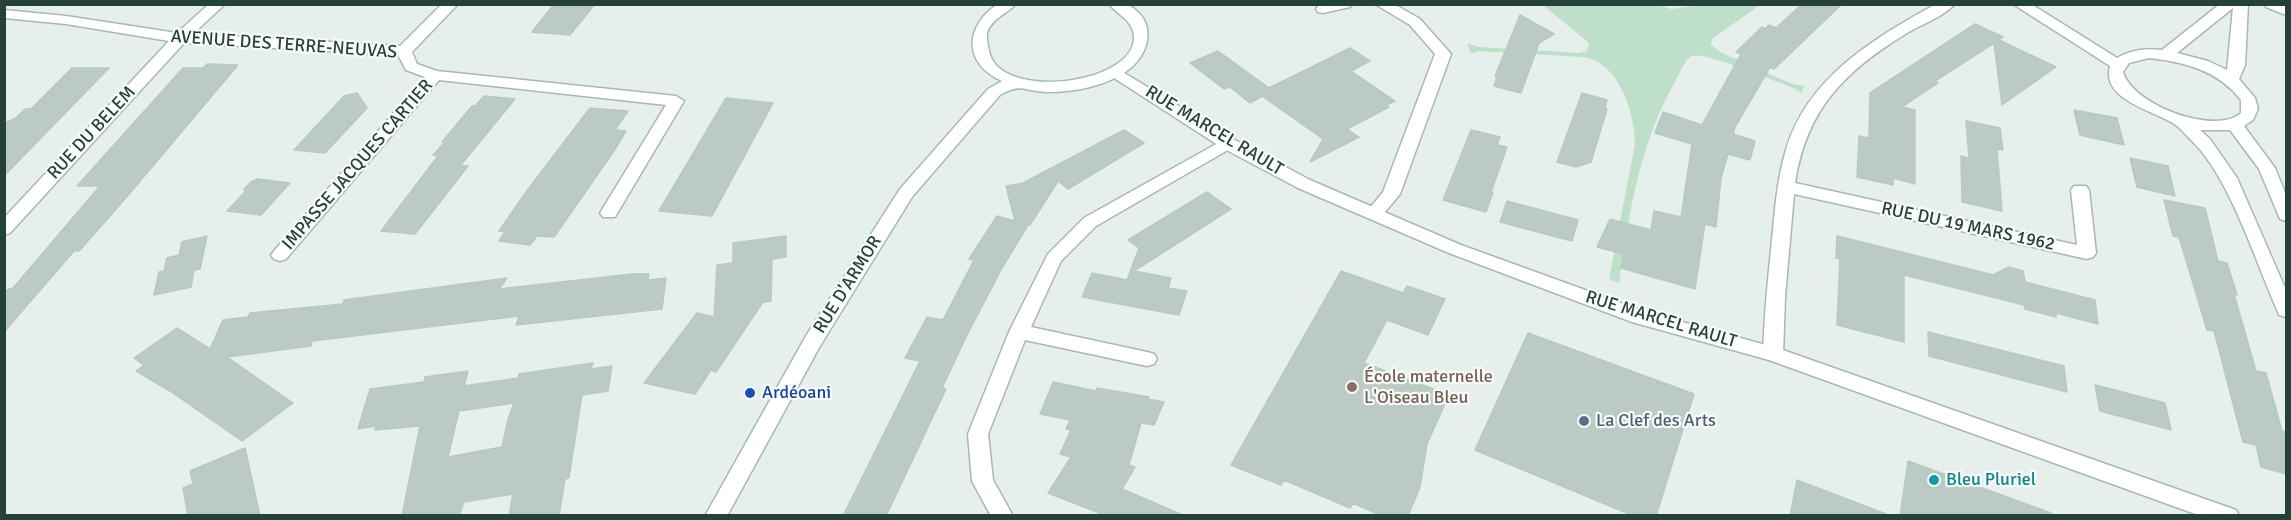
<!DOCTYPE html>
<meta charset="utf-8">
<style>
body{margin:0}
#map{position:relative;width:2291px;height:520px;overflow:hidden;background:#e6efeb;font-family:Signika,sans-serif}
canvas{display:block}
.frame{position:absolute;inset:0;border:6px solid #24423a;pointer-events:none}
</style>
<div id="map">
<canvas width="2291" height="520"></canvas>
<div class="frame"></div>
</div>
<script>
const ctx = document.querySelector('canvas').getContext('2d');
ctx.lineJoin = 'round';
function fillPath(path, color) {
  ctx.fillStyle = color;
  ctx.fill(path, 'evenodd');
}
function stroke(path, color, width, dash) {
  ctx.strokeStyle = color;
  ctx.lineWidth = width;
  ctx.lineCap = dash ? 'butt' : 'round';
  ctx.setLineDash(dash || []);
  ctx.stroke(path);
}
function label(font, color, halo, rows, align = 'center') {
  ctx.font = font + ' Signika,sans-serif';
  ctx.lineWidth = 4.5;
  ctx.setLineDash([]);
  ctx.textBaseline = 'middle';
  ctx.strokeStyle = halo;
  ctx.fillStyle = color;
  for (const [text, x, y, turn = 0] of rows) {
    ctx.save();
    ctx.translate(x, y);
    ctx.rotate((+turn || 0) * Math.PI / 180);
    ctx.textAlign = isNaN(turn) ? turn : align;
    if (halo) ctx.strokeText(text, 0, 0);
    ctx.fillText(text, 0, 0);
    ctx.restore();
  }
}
fillPath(new Path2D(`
 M1618,4L1634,6L1656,4L1671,9L1710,4L1760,5L1712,39L1711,45L1720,52L1792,84L1805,86L1801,93L1796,89C1780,83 1704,51 1692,56C1685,59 1680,72 1677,78C1639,145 1630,208 1619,283L1609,279L1635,144C1635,113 1619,62 1583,57L1479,51L1471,54L1467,43L1478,47L1579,53L1587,51L1589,43L1543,5Z`), '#bfe0c8');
const building = new Path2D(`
 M554,4H595L570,35L532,32Z
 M1802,4H1842L1774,69L1770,67L1735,127L1733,134L1755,141L1750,160L1728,154L1721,178L1716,227L1705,224L1695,289L1621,268L1624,254L1597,247L1610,219L1651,230L1654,211L1681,217L1692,144L1655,133L1663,112L1702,125L1741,54L1736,52L1762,27L1765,29L1769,25L1776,28Z
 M1520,15L1554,34L1539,43L1521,93L1494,86L1497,77L1495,76Z
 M1975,24L2003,37L1999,40L2056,67L2002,105L1994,43L1935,81L1938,83L1902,107L1915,110V184L1893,178V185L1857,177L1859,136L1869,138L1870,93Z
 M1350,48L1370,61L1351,71L1395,101L1386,105L1389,107L1347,129L1359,137L1310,162L1323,139L1262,96L1250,103L1230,87L1224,89L1190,63L1218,51L1269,88Z
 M207,64L238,65L125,199L79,251H74L4,332V291L13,288L100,186H77L183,68H203Z
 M72,68H109L4,176V123L16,118L25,109H31Z
 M357,93L367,108L325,153L294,150L344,96Z
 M1582,93L1607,100L1605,109H1607L1591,162L1576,167L1557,162Z
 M484,96L515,99L460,166H468L415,234L381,231L438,156L433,155L444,143L442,142L472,106H475Z
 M726,98L773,103L712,216L659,211Z
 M590,108L628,111L615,130L626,131L614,151L554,237L537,236L530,245L499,241L505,232L499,231L526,192Z
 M2074,110L2117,118L2124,145L2080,135Z
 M1966,121L2000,128L2003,150L1997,149L2002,211L1962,202L1961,156L1969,158Z
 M1124,130L1144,143L1068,189L1058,181L1030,225H1028L1002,268L967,335L942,388L946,389L886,516H843L920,361L905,358L927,317L943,320L974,260L969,259L997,216L1015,221L1006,186L1023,183Z
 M1471,130L1500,137L1497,145L1507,147L1491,192H1493L1486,212L1443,200Z
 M2130,158L2168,166L2175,196L2137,187Z
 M257,179L290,183L261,215L227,211L245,192L244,189L251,182Z
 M1207,192L1231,209L1134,271L1171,278L1168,288L1187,291L1179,315L1082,297L1092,273L1127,280L1139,248L1128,240Z
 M2164,200L2205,208L2218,261L2227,263L2237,295L2234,294L2256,371L2266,373L2282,431L2286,432V474L2261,467L2256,445L2243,442L2214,331L2207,330L2179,237L2173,236Z
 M1507,201L1578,220L1572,241L1500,222Z
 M207,236L200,269L194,270L191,287L154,295L159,272L164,271L167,258L179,255L182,242Z
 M786,236V257L772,259L771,301L763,302L716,372L711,370L695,394L644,383L697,313L714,317L717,265L733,263V243Z
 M1837,236L1993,275L2009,267L2023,271L2025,282L2095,300L2098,324L2056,313V317L2025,309L2024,305L1904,275V342L1837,325L1840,259L1836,258Z
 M1341,271L1403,293L1407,286L1445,299L1428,335L1387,320L1364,363L1449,395L1427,444L1420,487L1408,516H1382L1353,503L1350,508L1284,480L1281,485L1231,465Z
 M632,274H649L648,280L666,278L662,309L516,325L519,316L312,341L311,346L227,357L293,403L242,441L170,391L136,371L144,365L134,358L177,328L210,349L223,320L248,317L250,313L343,304L344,300L507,278L499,289Z
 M1928,332L2064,366L2067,392L1929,356Z
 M1528,333L1694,394L1656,516H1634L1475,450Z
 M593,363L591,369L612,366L608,391L582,395L569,478L565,479L559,516H509L513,494L464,502L459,516H402L420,426L375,430L376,426L358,429L370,389L424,382L425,377L468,371L464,386L518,378L519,374ZM514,403L508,419L502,447L448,457L459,411Z
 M1053,382L1096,391L1097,388L1149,397L1148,399L1164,402L1154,425L1141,423L1129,465L1135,467L1122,489L1185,516H1107L1048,493L1071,457L1060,454L1071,430L1066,429L1070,420L1040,414Z
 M2095,385L2165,403L2171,430L2100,411Z
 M245,448L260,516H188L183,488L193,484L190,471Z
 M1908,461L2051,513V516H1900Z
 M1797,480L1886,514L1885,516H1790Z`);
fillPath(building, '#bbcac4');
stroke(building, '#b8c9c2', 1.5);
const minor = new Path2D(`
 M209,4H225L193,34L400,46L442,4H458L412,52L417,64L437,71L676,96L684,101L615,217H603L600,213L666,105L439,80L286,259L280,261L274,259L271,255L274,251L425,77L406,70L398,55L184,43L10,233L4,235V218L169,41L66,24L4,18V10L66,16L177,33Z
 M1324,4H1352L1350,7L1323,13L1318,12L1316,9L1318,6Z
 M1375,4H1394L1420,19L1451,54L1400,194L1380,218H1368L1365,214L1383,192L1435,54L1410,25Z
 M1936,4H1955C1943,17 1922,24 1907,33C1845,71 1806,109 1795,183L2077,245L2071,190L2074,186H2086L2089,190L2096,253L2093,257L2087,259L1794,194L1785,297L1783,354L1780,359L1773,361L1766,359L1763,354C1764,316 1768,278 1772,240C1775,209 1777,179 1786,150C1807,78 1874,38 1936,4Z
 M2264,4L2286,6V15L2266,7Z
 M1227,138L1233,139L1235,143L1233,147L1096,226L1061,261L1031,327L1147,352L1154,354L1157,359L1154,364L1147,366L1025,340L988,434L993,480L1013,516H991L972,481L968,434L1009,332L1048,254L1084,218Z`);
const tertiary = new Path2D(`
 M2013,4H2031L2117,58C2131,50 2146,48 2162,50L2220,4H2248L2245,65L2239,79L2255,98L2258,109L2253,120L2244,126L2275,168L2286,195V221L2280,219L2259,169L2230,130H2200L2210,139L2237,178L2286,290V317L2279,315L2277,310C2256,262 2229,177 2193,142C2187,136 2182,130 2176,125C2159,112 2100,101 2110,66ZM2233,8L2227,70L2208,61L2177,53ZM2149,58C2184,62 2218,70 2241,100V113C2215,136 2132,105 2123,72L2129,63Z
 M1116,68L1233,139L1310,180L1461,245L1643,311L1780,349L2236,510L2239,516H2201L1769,360L1632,322L1449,253L1298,188L1221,147L1111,76L1108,73Z`);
const secondary = new Path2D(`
 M998,4H1016C1007,14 992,18 987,33C986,39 988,45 989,51C999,104 1147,83 1133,31C1129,18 1117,14 1109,4C1115,4 1123,3 1128,5C1157,20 1151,53 1128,70C1106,86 1075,92 1048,92C1024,92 1023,82 1000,95L912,197L820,346L727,516H705L806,336L900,189L988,89L1002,81C963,64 964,26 998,4Z`);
stroke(minor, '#a8b8b2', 3);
stroke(tertiary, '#a8b8b2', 3);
stroke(secondary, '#a4bbb3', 3);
fillPath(minor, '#fff');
fillPath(tertiary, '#fff');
fillPath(secondary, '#fff');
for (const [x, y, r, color] of [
 [1352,387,6,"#8d6e63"],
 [750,393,6,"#1a4fb4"],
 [1584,421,6,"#5c6f8a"],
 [1934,480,6,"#0f9aa8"]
]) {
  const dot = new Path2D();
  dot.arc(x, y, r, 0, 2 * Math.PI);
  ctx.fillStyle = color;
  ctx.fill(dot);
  stroke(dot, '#f7fbf9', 2);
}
label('18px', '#24423a', '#f7fbf9', [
 ["AVENUE DES TERRE-NEUVAS",284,45,4],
 ["RUE MARCEL RAULT",1214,131,31],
 ["RUE DU BELEM",92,133,-47],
 ["IMPASSE JACQUES CARTIER",358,165,-49],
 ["RUE DU 19 MARS 1962",1968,227,12],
 ["RUE D'ARMOR",848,285,-58],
 ["RUE MARCEL RAULT",1661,320,17]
]);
label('18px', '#785e54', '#f7fbf9', [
 ["École maternelle",1364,377],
 ["L'Oiseau Bleu",1364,398]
], 'left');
label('18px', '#164399', '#f7fbf9', [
 ["Ardéoani",762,393]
], 'left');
label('18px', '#4e5e75', '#f7fbf9', [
 ["La Clef des Arts",1596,421]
], 'left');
label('18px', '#0d838f', '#f7fbf9', [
 ["Bleu Pluriel",1946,480]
], 'left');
</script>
